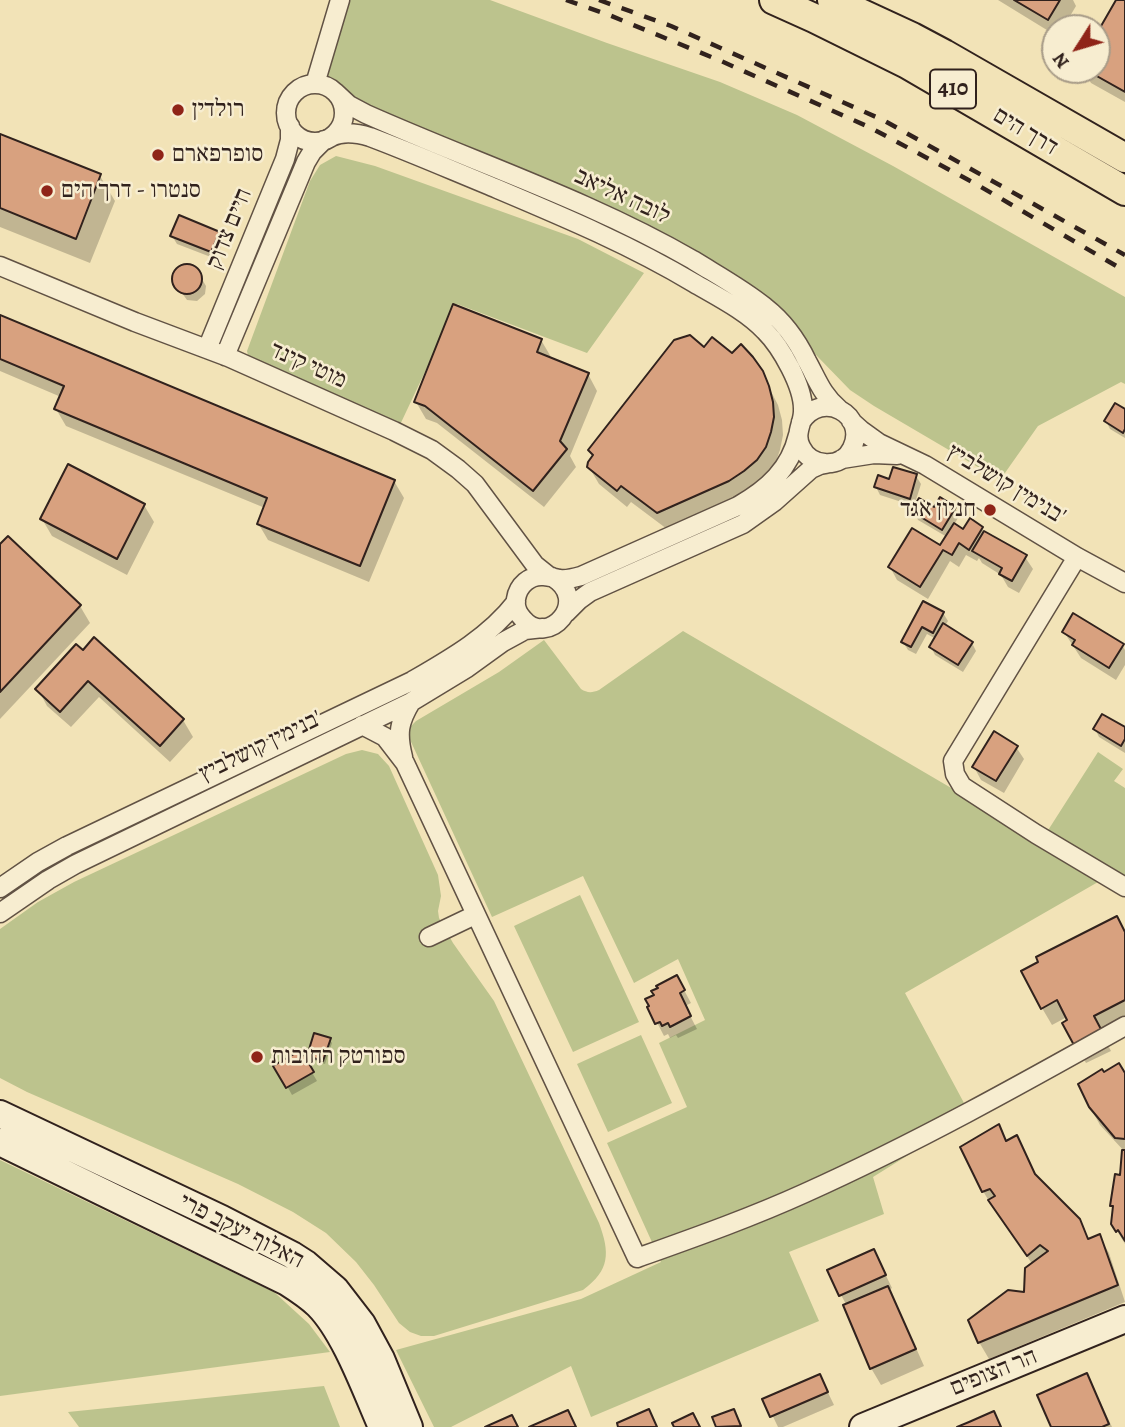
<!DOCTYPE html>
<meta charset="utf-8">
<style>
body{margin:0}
#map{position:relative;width:1125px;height:1427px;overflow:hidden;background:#f2e3b7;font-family:Alegreya,serif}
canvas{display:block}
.north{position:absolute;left:1041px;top:14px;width:70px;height:70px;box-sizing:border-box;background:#f7edd0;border:2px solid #a89c88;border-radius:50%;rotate:233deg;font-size:19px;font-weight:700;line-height:28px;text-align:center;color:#31221d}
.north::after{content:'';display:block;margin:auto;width:24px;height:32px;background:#8f2418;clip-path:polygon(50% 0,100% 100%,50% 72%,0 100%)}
</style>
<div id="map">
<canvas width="1125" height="1427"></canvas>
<div class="north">N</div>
</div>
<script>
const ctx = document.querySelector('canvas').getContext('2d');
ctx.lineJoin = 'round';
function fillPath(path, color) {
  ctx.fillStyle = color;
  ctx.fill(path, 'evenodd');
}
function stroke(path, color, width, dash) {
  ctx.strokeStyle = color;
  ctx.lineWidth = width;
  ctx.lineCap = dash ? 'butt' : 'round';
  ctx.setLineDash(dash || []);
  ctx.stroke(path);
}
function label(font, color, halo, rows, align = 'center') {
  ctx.font = font + ' Alegreya,"Frank Ruhl Libre",serif';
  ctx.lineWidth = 5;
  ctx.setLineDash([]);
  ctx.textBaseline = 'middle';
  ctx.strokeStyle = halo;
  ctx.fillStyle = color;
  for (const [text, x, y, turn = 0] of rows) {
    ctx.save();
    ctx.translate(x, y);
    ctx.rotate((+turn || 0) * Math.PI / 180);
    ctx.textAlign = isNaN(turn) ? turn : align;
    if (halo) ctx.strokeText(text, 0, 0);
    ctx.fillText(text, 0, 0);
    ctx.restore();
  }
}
fillPath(new Path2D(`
 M345,0H490L607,43L720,82L797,115L893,166L1125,297V384L1121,382L1038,426L1000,480L874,406L850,390L752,289L365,108L340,90L322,70Z
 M336,156L375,166L578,239L644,273L587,353L457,304L398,429L249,360L247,351L310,181L320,165Z
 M683,631L1105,878L905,993L971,1116L873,1177L884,1214L789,1252L819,1321L591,1417L571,1366L451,1427H434L396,1350L581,1299L661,1262L607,1143L687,1107L659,1043L705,1020L678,959L634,983L583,876L492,917L406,731L416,721L499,672L544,640L581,689C587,693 592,693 599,690Z
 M362,750L378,754L389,766L438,875L441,896L438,911L439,918L453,943L494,1001L599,1223C610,1253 610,1270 583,1290L434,1336H421L410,1332L399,1323L374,1285L356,1262L326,1233L293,1212L238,1184L27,1092L0,1078V929L38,902L74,882L346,754Z
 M1098,752L1123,769L1114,781L1125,788V884L1045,835Z
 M580,895L639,1022L573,1052L514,926Z
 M641,1035L672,1103L608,1132L577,1064Z
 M0,1160L274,1292L309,1324L330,1352L0,1396Z
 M324,1386L340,1427H79L68,1412Z`), '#bcc38d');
fillPath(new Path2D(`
 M998,0H1073L1076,6L1063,28H1055V35Z
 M1118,0H1125V102L1091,83L1083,70H1097V37Z
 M0,136L100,176L115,201L90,263L0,227Z
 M219,233L223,241L216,259L177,244L172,236Z
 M185,266H191L196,269L206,286L205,294L197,301L187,300L175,283L174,277L176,272Z
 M0,317L394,481L404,498L369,582L268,540L258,523L265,508L66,426L56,409L61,397L0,371Z
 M541,340L551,357L550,359L588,374L597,391L570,456L576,467L544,507L437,423L426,419L416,402Z
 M704,350L732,356L761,372L778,405L782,420L783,435L780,450L775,464L766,477L738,497L667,529L631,502L627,507L599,484L589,467L594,456L590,451Z
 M1125,411V438L1110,429L1106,421Z
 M916,476L921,484L914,506L880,495L876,487Z
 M144,505L154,522L127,575L52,536L42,519Z
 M955,508L959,516L954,525L964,531L982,528L985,534L1025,557L1033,569L1019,593L1008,587L1001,575L982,563L979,558L977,561L966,555L959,567L950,561L928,599L897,580L890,567L941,547L947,537L918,520L914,512Z
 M8,538L80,606L90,623L0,719V547Z
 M924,603L943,613L948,621L945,626L972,643L976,651L963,672L935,655L931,647L936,639L927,634L916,654L908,650L903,642Z
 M1064,632L1122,645L1125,650V665L1116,680L1081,658Z
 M94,640L183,720L193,737L170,762L99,697L71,727L47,706L38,689L83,652Z
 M1095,729H1125V753L1099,737Z
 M1016,747L1024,759L1004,793L981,780L974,767Z
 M1125,934V1022L1102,1034L1111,1051L1086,1063L1077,1047L1067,1017L1052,1025L1042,1008Z
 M660,988L684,990L691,1003L685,1006L697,1029L678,1038L676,1035L670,1038L668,1034L664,1036L649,1007Z
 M330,1040L332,1043L325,1064L310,1059L308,1056Z
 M300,1052L317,1081L292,1095L276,1066Z
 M1103,1075L1125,1076V1244L1113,1224L1115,1209L1112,1205L1121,1177L1124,1151L1100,1125L1090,1107Z
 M999,1127L1007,1142L1026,1154L1037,1179L1078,1220L1090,1240L1099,1236L1109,1253L1125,1302L989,1359L979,1342L1026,1294L1033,1265L993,1208L983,1191Z
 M874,1251L892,1288L889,1290L897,1305L924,1366L881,1385L871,1368L847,1306L841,1295Z
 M820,1376L834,1405L783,1427H778L765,1400Z
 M1086,1376L1100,1401L1112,1427H1053Z`), '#0003');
const building = new Path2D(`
 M1014,0H1060L1048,20Z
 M1116,0H1125V92L1086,70H1097V33Z
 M0,134L101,174L76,239L0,208Z
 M179,215L220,232L211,252L170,236Z
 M172 279a15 15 0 1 1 30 0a15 15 0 1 1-30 0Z
 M453,304L542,339L537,352L589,373L560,441L567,449L533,491L425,406L414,402Z
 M0,315L395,480L360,566L257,524L267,498L54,409L64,386L0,359Z
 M690,335L704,347L712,337L732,353L741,344L753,357L763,371L769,386L773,402L774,417L771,432L766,447L757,460L744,471L729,481L657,513L621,486L617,491L587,467L588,462L593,455L588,450L674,340Z
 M1115,403L1125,409V429L1123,433L1104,421Z
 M68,464L145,504L117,559L40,519Z
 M893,467L917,474L910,499L874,487L878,475L889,479Z
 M940,497L956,507L942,530L911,511L919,498L934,507Z
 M970,518L983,527L969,550L959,543L952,555L943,550L920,587L888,567L912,528L940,545L954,523L963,529Z
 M984,531L1027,555L1012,581L999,574L1002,568L972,551Z
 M8,536L81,605L0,692V544Z
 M923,601L944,612L933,633L922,627L911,647L901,642Z
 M1073,613L1124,644L1109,668L1072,645L1075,640L1062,632Z
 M943,623L973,642L958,665L929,647Z
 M94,637L184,719L160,746L88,681L60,712L35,689L76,644L83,650Z
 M1102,714L1125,727V739L1121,746L1093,729Z
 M994,731L1018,746L996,781L972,767Z
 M1117,916L1125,932V1000L1094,1016L1103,1033L1075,1047L1062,1023L1067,1020L1057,1000L1041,1009L1021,971L1038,962L1036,957Z
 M677,975L685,990L680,993L691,1016L670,1027L668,1023L662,1026L660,1022L655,1024L647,1007L649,1006L645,999L654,995L651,991L658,988L656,986Z
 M314,1033L331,1038L323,1061L307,1056Z
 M301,1050L314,1072L286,1088L273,1066Z
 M1119,1063L1125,1073V1139L1115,1138L1089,1107L1078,1084L1102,1069L1104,1072Z
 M999,1124L1006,1141L1017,1135L1035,1174L1080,1219L1088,1239L1100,1234L1118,1285L978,1343L968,1320L1008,1290L1024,1292L1025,1268L1048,1251L1040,1245L1027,1256L988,1200L995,1196L990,1189L982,1192L960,1147Z
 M1122,1150H1125V1241L1118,1230L1116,1232L1111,1224L1113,1206H1110L1115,1174L1120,1175Z
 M874,1249L886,1275L839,1296L827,1270Z
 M888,1286L916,1349L870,1369L843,1305Z
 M1087,1373L1109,1424L1102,1427H1051L1037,1395Z
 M820,1374L828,1392L770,1417L762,1399Z
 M649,1409L657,1427H618L617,1423Z
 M734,1409L741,1426L716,1427L712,1417Z
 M568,1410L576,1427H529Z
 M994,1411L1001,1427H957L969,1422Z
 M693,1413L700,1427H674L672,1423Z
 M512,1415L518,1427H485Z`);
fillPath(building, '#d8a17f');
stroke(building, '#31221d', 2);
const street = new Path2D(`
 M315,84L340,0
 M286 113a29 29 0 1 1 58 0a29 29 0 1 1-58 0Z
 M335,92L349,105L366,114C476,163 589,200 693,260C717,275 743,289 765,307C783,321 797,340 807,361C817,379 822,395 839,409
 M331,137C343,131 357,133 370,137C410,152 449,169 488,185C559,215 629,244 694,283C718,297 746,311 765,331C781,347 804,387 803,411C803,424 794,433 801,447C811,468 842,469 852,448C868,415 822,389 801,422
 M0,266L135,322L228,357L394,431L432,450L458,469L475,484L535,565L550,577
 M207,349L285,159L290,140V126
 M225,356L306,162L312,152L324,140
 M851,421L861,430L879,443L925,465L1077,557L1125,583
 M842,459L874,454L897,455
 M1077,557L953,761L955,774L962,786L1036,834L1125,887
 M552,577C592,600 548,649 523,619C518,614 515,606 516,599C518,585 530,575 543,576C549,576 554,578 559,579C567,580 574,578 581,576L738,506C768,489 790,469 798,435
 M566,613L579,600L590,592L743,524L774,502L811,469L820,465L831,463
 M362,725L385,737L405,763L637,1258C693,1238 750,1218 805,1193C914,1144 1020,1085 1125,1026
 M403,757C397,733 399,722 411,702
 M0,888L38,862L67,846L412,681C450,659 489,637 516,602
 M0,913L48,880L76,864L411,702L467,668L503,642L525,630L543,628
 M429,937L475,915`);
const secondary = new Path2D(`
 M0,1114L222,1219L292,1255L306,1264L335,1289L362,1324L381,1359L409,1427
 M0,1142L287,1282C298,1289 309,1296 318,1305C345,1332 366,1391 382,1427
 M863,1427L1125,1319`);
const primary = new Path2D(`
 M774,0L814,18L907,64L1125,191
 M832,0L912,37L944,54L1125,158`);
stroke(street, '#615244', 21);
stroke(secondary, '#31221d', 30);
stroke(primary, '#31221d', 32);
stroke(street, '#f7edd0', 18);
stroke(secondary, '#f7edd0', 26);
stroke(primary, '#f2e3b7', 28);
stroke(new Path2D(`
 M566,0L609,15L721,61L869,127L976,184L1125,271
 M599,0L671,26L883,120L1125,255`), '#31221d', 4.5, [12, 12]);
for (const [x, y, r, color] of [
 [178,110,7,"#8f2418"],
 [158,155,7,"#8f2418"],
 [47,191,7,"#8f2418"],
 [990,510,7,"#8f2418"],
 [257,1057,7,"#8f2418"]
]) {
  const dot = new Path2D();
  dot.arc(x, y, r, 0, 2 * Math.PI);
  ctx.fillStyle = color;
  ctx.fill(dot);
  stroke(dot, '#f7edd0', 2.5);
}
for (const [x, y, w] of [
 [953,89,46]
]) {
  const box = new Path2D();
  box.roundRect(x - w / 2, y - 19.5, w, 39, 5);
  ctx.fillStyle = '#f7edd0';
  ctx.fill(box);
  stroke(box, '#31221d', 2);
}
label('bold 23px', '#31221d', null, [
 ["410",953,89]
]);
label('24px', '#31221d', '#f7edd0', [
 ["רולדין",192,110],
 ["סופרפארם",172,155],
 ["סנטרו - דרך הים",61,191],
 ["חניון אגד",976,510,"right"],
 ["ספורטק רחובות",271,1057]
], 'left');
label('24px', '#31221d', '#f7edd0', [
 ["דרך הים",1025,132,31],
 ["לובה אליאב",622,197,25],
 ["חיים צדוק",230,229,-68],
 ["מוטי קינד",308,366,24],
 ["בנימין קושלביץ'",1006,485,31],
 ["בנימין קושלביץ'",261,747,-26],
 ["האלוף יעקב פרי",241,1232,27],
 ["הר הצופים",994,1373,-22]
]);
</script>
